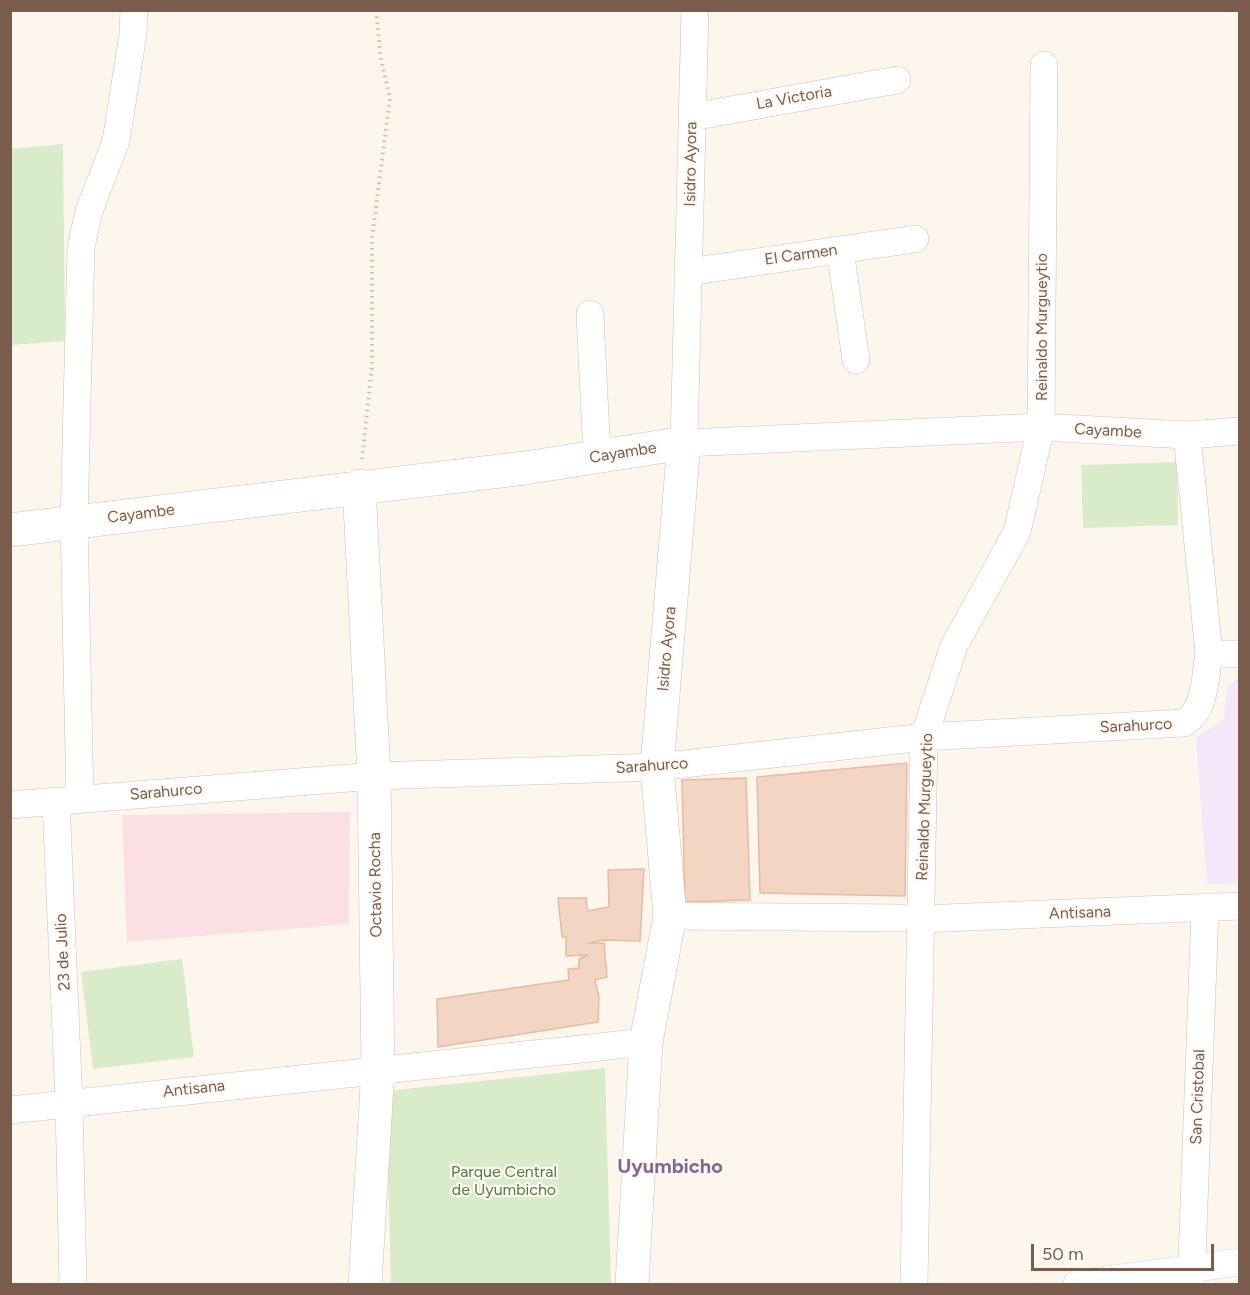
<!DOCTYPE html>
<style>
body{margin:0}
#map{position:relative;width:1250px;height:1295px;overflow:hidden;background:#fdf6ec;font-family:Figtree,sans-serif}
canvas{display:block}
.frame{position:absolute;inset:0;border:12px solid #7a5c4d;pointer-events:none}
.scale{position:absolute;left:1031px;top:1244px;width:183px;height:27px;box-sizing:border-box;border:3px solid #7a5c4d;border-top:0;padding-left:8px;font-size:18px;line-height:21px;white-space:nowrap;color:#7a5c4d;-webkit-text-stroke:4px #fffaf3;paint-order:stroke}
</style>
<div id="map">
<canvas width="1250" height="1295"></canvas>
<div class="frame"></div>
<div class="scale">50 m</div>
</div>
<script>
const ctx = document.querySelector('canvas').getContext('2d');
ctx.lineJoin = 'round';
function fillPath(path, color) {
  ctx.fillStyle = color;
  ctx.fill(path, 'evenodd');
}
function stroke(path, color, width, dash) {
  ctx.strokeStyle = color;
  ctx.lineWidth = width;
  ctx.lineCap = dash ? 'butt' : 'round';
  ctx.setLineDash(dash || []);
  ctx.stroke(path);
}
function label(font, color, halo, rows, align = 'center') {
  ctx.font = font + ' Figtree,sans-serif';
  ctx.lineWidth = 4.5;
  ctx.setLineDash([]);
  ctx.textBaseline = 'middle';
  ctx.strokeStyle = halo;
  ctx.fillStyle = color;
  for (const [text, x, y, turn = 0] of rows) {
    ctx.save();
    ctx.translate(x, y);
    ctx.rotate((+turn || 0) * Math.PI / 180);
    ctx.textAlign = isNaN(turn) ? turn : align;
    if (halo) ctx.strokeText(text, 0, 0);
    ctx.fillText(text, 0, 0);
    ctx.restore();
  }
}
fillPath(new Path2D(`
 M1239,677V883L1207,884L1196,738L1224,719L1227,687Z`), '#f3e8fa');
fillPath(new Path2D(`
 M350,812L349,924L127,942L122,815Z`), '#fbdfe3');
fillPath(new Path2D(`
 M63,144L65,341L11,345V149Z
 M1177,462L1178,525L1083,528L1081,465Z
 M182,959L194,1057L93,1069L81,972Z
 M605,1068L611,1284H391L386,1091Z`), '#d8ecc9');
const building = new Path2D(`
 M907,763L905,896L760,893L757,777Z
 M746,778L750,900L685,902L682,780Z
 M644,869L640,941L603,940L588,943H604L607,977L595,980L599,997L598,1022L438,1047L437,999L569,980L568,969L579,968V959L588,955L566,956V937H562L558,898H586L587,911L609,907L608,870Z`);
fillPath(building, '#f3d5c3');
stroke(building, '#e6bba3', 1.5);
const minor = new Path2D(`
 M695,10L684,443L1041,427L1187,435L1240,431
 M692,117L897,80
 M840,250L856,360
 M688,272L915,239
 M590,314L597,457
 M1187,435L1209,654
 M80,799L74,522L81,247L89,211L116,141L133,34L134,10
 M56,801L69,1104L73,1284
 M10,805L374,776L657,767L924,737L1184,723C1206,711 1205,676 1209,654H1240
 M670,916L900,918
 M921,919L1240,906
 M10,1110L646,1042
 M914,1284L924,737L954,646L1017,532L1041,427L1044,65
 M1077,1284L1240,1262
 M1191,1284L1205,909`);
const tertiary = new Path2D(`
 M359,486L374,776L378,1069L365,1284
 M10,530L525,468L684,443L657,767L670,916L646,1042L632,1284`);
stroke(minor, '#d1beb0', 28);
stroke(tertiary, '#d1beb0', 34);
stroke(new Path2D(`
 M362,459L372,366V238L390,98L381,60L376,10`), '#d9b8a5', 4, [1.5, 4.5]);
stroke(minor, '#fff', 27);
stroke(tertiary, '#fff', 33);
label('16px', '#7a5c4d', '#fffaf3', [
 ["La Victoria",794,98,-10],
 ["Isidro Ayora",691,164,-89],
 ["El Carmen",801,255,-8],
 ["Reinaldo Murgueytio",1042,327,-90],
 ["Cayambe",1108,431,3],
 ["Cayambe",623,453,-9],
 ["Cayambe",141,514,-7],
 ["Isidro Ayora",667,649,-85],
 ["Sarahurco",1136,726,-3],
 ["Sarahurco",652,766,-4],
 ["Sarahurco",166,792,-5],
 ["Reinaldo Murgueytio",925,807,-88],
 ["Octavio Rocha",376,885,-91],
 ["Antisana",1080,913,-2],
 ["23 de Julio",63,952,-93],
 ["Antisana",194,1089,-6],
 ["San Cristobal",1198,1097,-88]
]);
label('16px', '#537a41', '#fffaf3', [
 ["Parque Central",504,1172],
 ["de Uyumbicho",504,1190]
]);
label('bold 20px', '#846695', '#fffaf3', [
 ["Uyumbicho",670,1167]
]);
</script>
